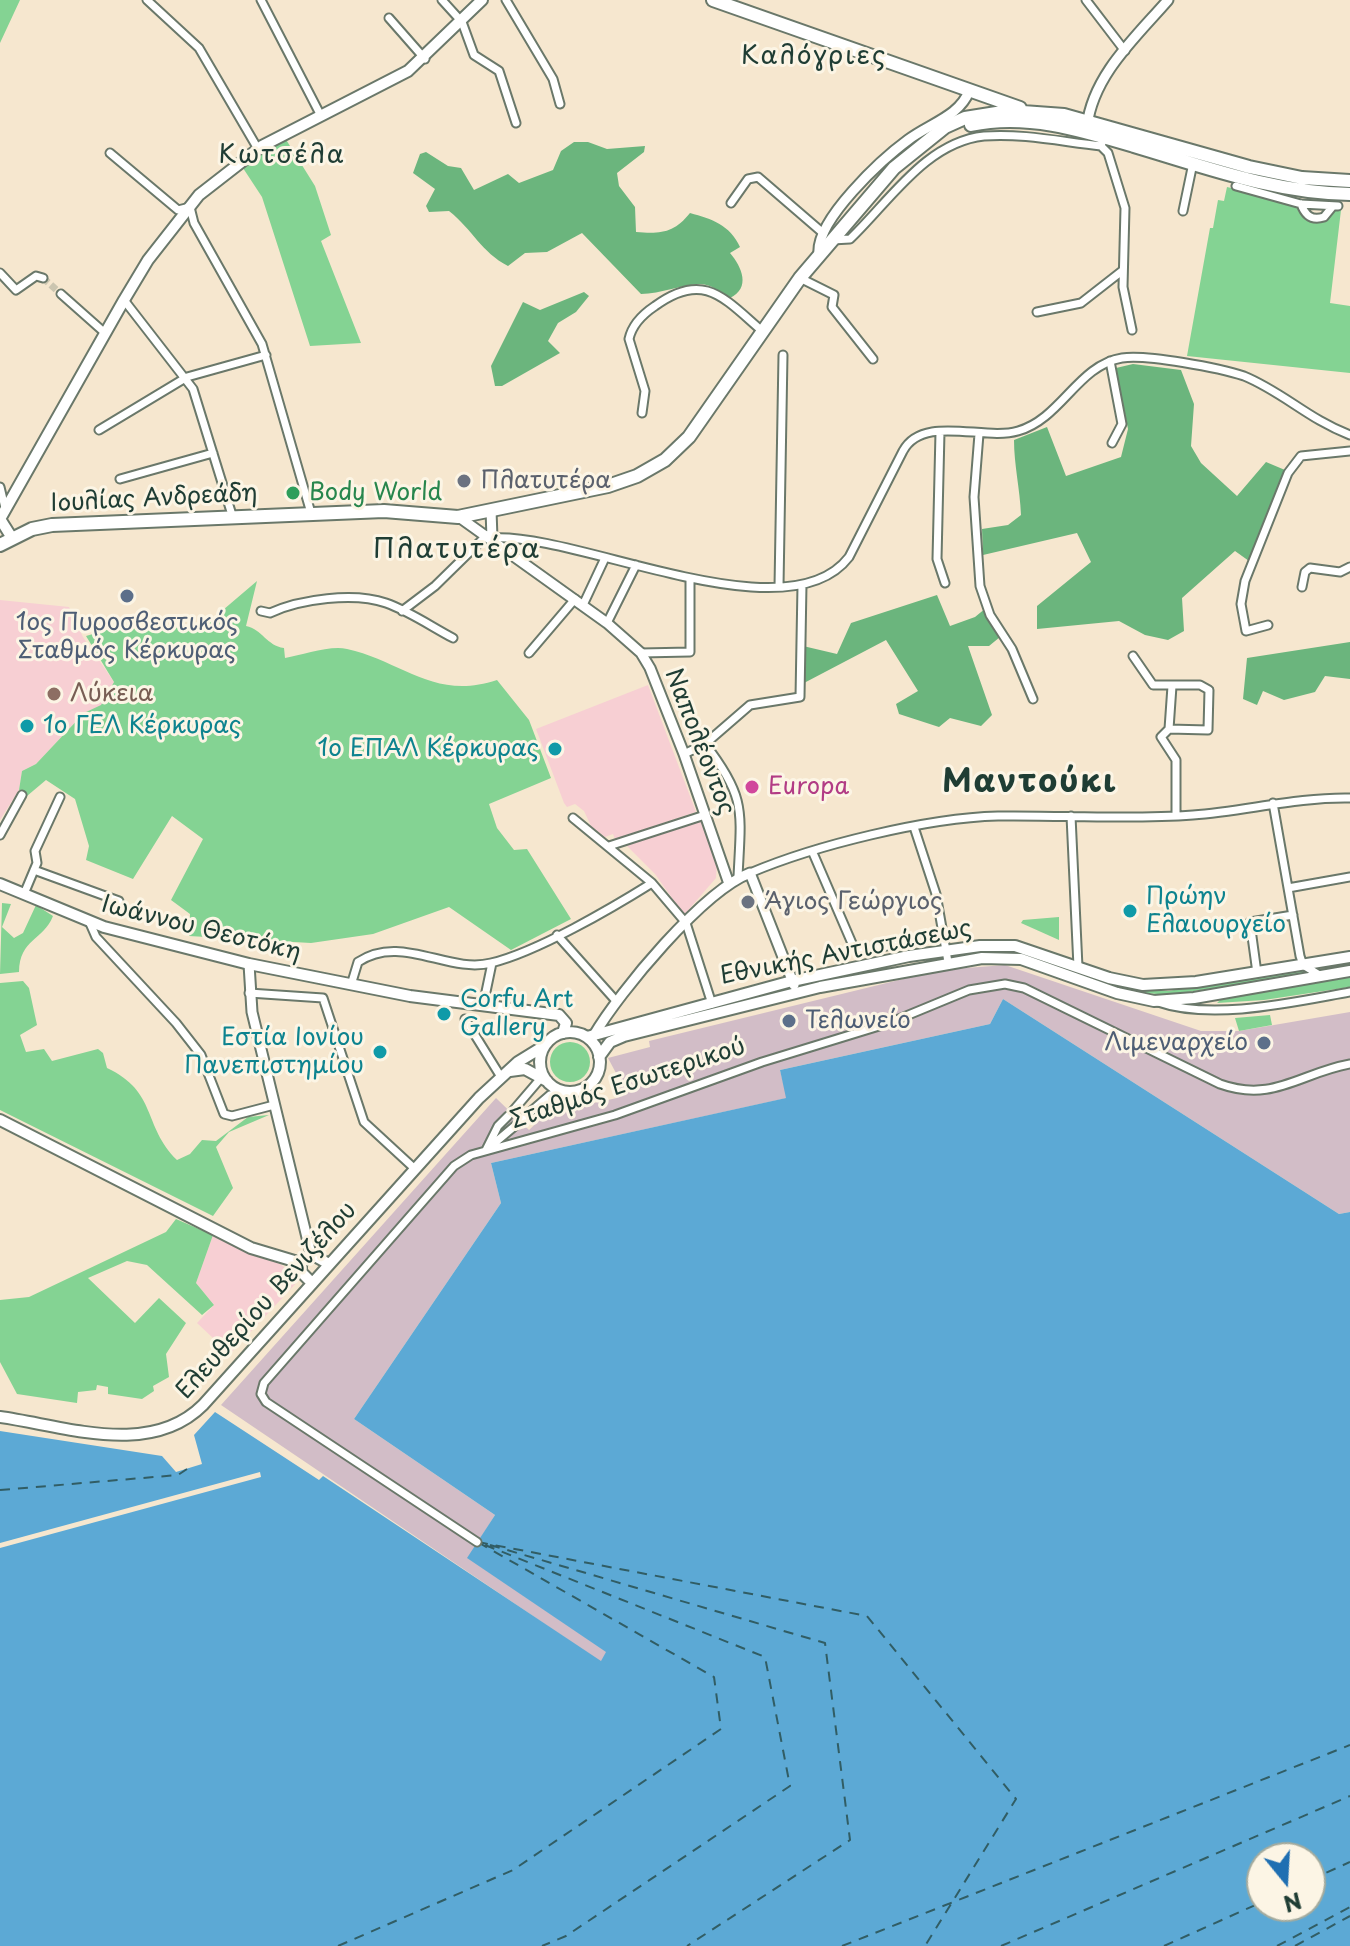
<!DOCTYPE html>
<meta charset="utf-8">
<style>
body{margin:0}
#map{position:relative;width:1350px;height:1946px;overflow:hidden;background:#f6e7cf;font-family:"Playpen Sans",sans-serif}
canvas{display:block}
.north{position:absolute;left:1246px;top:1842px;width:80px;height:80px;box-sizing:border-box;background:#fcf5e5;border:2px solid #a4ab9e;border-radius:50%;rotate:162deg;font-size:22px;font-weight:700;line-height:32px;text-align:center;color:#1f3d34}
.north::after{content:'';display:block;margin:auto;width:28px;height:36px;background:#1f6fb2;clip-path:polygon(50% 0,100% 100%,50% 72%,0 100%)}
</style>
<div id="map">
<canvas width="1350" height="1946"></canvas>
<div class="north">N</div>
</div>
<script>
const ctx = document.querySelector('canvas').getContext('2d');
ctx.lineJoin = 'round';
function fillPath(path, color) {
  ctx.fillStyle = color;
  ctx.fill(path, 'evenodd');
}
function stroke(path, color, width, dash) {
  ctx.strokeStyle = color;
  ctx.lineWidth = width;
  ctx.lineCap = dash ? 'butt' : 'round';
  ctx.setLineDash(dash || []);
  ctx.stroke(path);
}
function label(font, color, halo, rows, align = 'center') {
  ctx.font = font + ' "Playpen Sans",sans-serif';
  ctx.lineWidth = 6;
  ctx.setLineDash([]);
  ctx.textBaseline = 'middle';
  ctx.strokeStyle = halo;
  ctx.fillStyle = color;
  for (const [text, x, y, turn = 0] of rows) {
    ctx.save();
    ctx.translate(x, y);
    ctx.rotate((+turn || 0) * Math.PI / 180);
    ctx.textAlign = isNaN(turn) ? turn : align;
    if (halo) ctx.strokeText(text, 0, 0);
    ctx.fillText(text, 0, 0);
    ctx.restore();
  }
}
fillPath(new Path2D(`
 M0,600L69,607L83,637L114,682L101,706L84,713L36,764L22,771L19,790L0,820Z
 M648,685L696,812L615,839L613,834L605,837L591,826L584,811L575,804L567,807L564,803L536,729Z
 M702,819L717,863L716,878L684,915L655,874L626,845Z
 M213,1235L280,1264L300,1279L230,1354L197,1323L214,1305L196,1283Z`), '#f7cfd3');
fillPath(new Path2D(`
 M1005,965L1201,1031H1239L1350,1012V1212L1339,1214L1003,999L990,1024L780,1070L787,1098L491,1163L501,1203L354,1419L495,1515L468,1558L607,1652L601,1662L221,1405L496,1098L529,1130L547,1113L617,1098V1075L608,1058L650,1047L649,1041L940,970Z`), '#d2bdc7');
fillPath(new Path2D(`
 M0,0H20L0,43Z
 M285,138L315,186L331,235L321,241L361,343L310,346L262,197L241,165Z
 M1227,187L1300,205L1311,219L1333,209L1341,210L1330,303L1350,306V373L1187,356L1210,228H1213L1218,200L1224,201Z
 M257,581L246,626C262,629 267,646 284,648L285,658C303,655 330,645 347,649C402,661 434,701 497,680L529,720L551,778L489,804L497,828L514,850L527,849L571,919L511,950L449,907L373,934L311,943L189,936L190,914L171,900L203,839L172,816L133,879L86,860L89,846L75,799L46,780L27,796L19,790L22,771L36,764L84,713L101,705L114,682L86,636L110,629L203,627Z
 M2,903L11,904L2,927L14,938L23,933L36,905L53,916C43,941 20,938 19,972L0,974Z
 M1059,917V940L1021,923L1023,920Z
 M1304,968L1309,973L1169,995L1122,991L1068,972L1070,969L1136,990L1168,991Z
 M1350,976V987L1264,1000L1217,1003L1222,998Z
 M23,981L29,988L37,1025L20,1035L26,1052L44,1049L52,1061L98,1049L103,1053L107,1068C158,1092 142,1125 177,1160L190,1154L202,1140L216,1141L248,1117L269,1115L229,1132L216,1147L233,1188L213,1216L0,1110V983Z
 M1270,1015L1272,1025L1239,1031L1235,1018Z
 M550 1062a20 20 0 1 1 40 0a20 20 0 1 1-40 0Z
 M176,1219L213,1235L196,1283L214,1305L202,1315L147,1265L127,1261L88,1278L135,1323L159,1298L186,1323L166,1354L169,1377L153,1386L154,1391L142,1399L108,1394V1387L97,1385L96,1390L78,1392L77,1403L17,1394L0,1362V1300L29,1297L166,1232Z`), '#84d393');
fillPath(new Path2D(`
 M574,142H588L607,149L645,146L644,152L617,173L619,186L635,207L636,232C661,234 674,233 690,213C712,219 730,225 740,247L730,253C742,267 751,288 730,298C720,293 712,284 700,284C684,284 660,294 641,294L582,233L547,252L525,253L508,266C481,252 473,230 449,211L429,212L426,206L435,189L413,173L420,154L426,152L448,166L461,168L474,190L508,174L519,183L553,170L561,151Z
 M584,292L589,296L576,312L558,323L548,341L560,353L502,386H495L491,366L523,302L540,310Z
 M1133,364L1181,370L1194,404L1191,446L1201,463L1237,496L1266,462L1285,470L1249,561L1235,551L1182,598L1184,631L1168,640L1145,635L1119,621L1037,629V606L1091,562L1077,533L983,555L982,529L1008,525L1021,515C1020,489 1014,465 1014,440L1047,427L1066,476L1121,457L1128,429L1116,368Z
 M937,595L950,626L975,617L986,608L1000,637L989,646H968L992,715L981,726L950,718L939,727L899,714L896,704L918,691L886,640L804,683L803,646L837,654L851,623Z
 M1350,642V679L1325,676L1315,692L1284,700L1263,691L1257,705L1243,699L1247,658Z`), '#6bb57d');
fillPath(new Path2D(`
 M1003,999L1339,1214L1350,1212V1946H0V1431L162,1456L176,1472L202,1464L194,1435L215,1412L319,1480L323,1476L601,1661L606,1652L467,1558L495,1515L354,1419L501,1203L491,1163L786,1098L780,1070L990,1024ZM1262,1858H1310V1906H1262Z`), '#5ca9d5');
fillPath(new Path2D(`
 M260,1472L261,1477L0,1548V1543Z`), '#f6e7cf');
stroke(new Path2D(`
 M0,1490L178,1475L187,1469
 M478,1542L867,1616L1016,1799L925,1946
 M485,1545L765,1657L790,1786L566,1936L542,1946
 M490,1545L825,1643L850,1840L687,1946
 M1310,1880L1350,1862
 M338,1946L513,1870L721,1729L714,1677L481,1544
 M842,1946L1350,1745
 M1001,1946L1350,1796
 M1164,1946L1262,1902
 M1277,1946L1350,1907
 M1295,1946L1350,1916`), '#315d64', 2, [10, 8]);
stroke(new Path2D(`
 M43,278L61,294`), '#cbc5b0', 7, [7, 3.5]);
const minor = new Path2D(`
 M147,0L199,48L258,149
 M261,0L320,114
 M442,0L462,22L474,55L499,71L516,123
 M506,0L553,79L560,104
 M1086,0L1125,51
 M389,18L425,59
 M1101,146L1108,153L1125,208L1123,287L1132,330
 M110,153L178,210L190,207L194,223L262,344L311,513
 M1236,186L1301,204L1338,206
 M731,203L748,179L758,177L823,233
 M1301,204C1305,215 1311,221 1324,217L1333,206
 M1183,211L1193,163
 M832,240L850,239C889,202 926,142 984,136C1023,133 1063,142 1101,146L1104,137
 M0,273L16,290L36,276L43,278
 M800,278L834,295L832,307L873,359
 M61,294L105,333
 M124,300L193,389L232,515
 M1037,312L1081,303L1122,271
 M1110,361L1122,424L1112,443
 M642,413L645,391L629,339C632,325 643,314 655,306C703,271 723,297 761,330
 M99,430L187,377L266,355
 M940,432L937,559L945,583
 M979,434L974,497L980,586L990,615L1012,649L1033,699
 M120,479L213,453
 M0,487L5,508
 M492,538C578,532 787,638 849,557L903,451C923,414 984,441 1018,431C1061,419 1078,365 1122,358C1146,354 1220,368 1244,376C1283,392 1308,419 1350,435
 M779,586L783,355
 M1302,587L1305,572L1310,568L1340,572L1350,567
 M583,605L605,558
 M261,611L270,613C300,599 354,592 386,603C409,611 432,627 453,638
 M402,611L435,586L487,535
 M607,623L636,565
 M1268,625L1246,631L1241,604L1245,581L1288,473L1301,456L1350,451
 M529,653L575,599
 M641,653L690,652V578
 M1133,656L1153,685H1200L1209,690L1208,730L1169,729
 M1172,686L1169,729L1161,737L1176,760V816
 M705,744L750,705L800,697L802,585
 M684,754L705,744C747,798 741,812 738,877
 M1273,803L1300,956L1303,965L1321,976
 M1071,816L1078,967
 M573,818L652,883L686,923L712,1004
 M914,827L936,894L948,962
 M0,835L22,795
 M609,846L705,815
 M813,853L854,948L865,951L900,943
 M34,870L119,901
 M750,873C816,845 926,818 998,816C1063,815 1128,820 1193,815C1246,811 1297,797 1350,798
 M1288,888L1350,877
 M24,894L37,863L35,851L60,797
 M89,921L96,937L176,1023L201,1055L224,1114L232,1116L274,1105
 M557,935L617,1002
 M1257,973L1250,922L1293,915
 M351,985L358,962C401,933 448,974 491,963C537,952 612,908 652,883
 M249,993L323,998L364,1122L415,1169
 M1158,1002C1212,1021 1294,1002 1350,992
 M483,1006L492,963
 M465,1019L501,1077
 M511,1113L541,1078
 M520,1121L550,1095L568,1091
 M491,1146L516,1125
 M486,1150L498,1126L508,1116
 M477,1542L266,1402L261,1394L264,1383L454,1166L471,1155L615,1115L762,1062L889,1023L969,990L1005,984L1024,988L1220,1084C1273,1103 1300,1073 1350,1064`);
const tertiary = new Path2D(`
 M1087,126C1093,75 1136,37 1168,0
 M819,253C816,220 882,159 908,140C929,124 960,116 969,91
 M491,510L492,538
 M459,517L607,623L641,653L650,668L684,754L728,881
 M249,964L252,1012L311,1254
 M594,1035C620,991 703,891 750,873L794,985`);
const secondary = new Path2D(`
 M0,519L124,300L148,260L199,195L262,146L408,71L482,0
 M0,519L12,538
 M0,884L104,927L249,964L410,996L559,1015L566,1023L563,1033
 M540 1062a30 30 0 1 1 60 0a30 30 0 1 1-60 0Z
 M587,1037L792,981L909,956L980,946H1015L1109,978L1143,985L1196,982L1350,957
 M599,1057L610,1042L624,1036L820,987L982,958L1021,959L1117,993L1154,1001L1194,998L1350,971
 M510,1071L525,1069L547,1081
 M0,1120L251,1248L301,1263
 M301,1263L311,1254L329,1264
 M301,1263V1272L312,1283
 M0,1417C65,1426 150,1458 203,1405L479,1098L518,1062L544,1046`);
const primary = new Path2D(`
 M713,0L1020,108
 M971,125C1026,113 1081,130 1134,146C1205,167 1275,193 1350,194
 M0,545L32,529L52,525L384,511L458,517L608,486L637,476L665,460L689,437L800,278L894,168L945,127L965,118L1009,111L1064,115L1249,167L1302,178L1350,181`);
stroke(minor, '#6a786a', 11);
stroke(tertiary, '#6a786a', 13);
stroke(secondary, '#6a786a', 14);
stroke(primary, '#6a786a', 16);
stroke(minor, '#fff', 7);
stroke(tertiary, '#fff', 9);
stroke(secondary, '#fff', 10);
stroke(primary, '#fff', 12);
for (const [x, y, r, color] of [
 [464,481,8,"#6b7280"],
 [293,493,8,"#2e9e5b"],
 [127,596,8,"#5c6f8a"],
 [54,694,8,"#8d6e63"],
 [27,726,8,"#0f9aa8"],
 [555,749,8,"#0f9aa8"],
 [752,787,8,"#d1479c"],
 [748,902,8,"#6b7280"],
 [1130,911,8,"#0f9aa8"],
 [444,1014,8,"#0f9aa8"],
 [789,1021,8,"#5c6f8a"],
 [1264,1043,8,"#5c6f8a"],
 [380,1052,8,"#0f9aa8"]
]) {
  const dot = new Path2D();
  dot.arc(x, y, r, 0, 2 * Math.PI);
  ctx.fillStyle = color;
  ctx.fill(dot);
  stroke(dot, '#fcf5e5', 3);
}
label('24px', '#5b616d', '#fcf5e5', [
 ["Πλατυτέρα",480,481],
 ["Άγιος Γεώργιος",764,902]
], 'left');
label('24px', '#27864d', '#fcf5e5', [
 ["Body World",309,493]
], 'left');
label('24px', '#1f3d34', '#fcf5e5', [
 ["Ιουλίας Ανδρεάδη",154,499,-3],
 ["Ναπολέοντος",699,742,69],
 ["Ιωάννου Θεοτόκη",201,929,14],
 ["Εθνικής Αντιστάσεως",846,953,-11],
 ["Σταθμός Εσωτερικού",628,1084,-18],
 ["Ελευθερίου Βενιζέλου",267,1301,-48]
]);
label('24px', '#4e5e75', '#fcf5e5', [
 ["1ος Πυροσβεστικός",127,623],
 ["Σταθμός Κέρκυρας",127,651],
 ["Τελωνείο",805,1021,"left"],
 ["Λιμεναρχείο",1248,1043,"right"]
]);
label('24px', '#785e54', '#fcf5e5', [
 ["Λύκεια",70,694]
], 'left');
label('24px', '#0d838f', '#fcf5e5', [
 ["1ο ΓΕΛ Κέρκυρας",43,726],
 ["1ο ΕΠΑΛ Κέρκυρας",539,749,"right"],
 ["Πρώην",1146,897],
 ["Ελαιουργείο",1146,925],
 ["Corfu Art",460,1000],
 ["Gallery",460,1028],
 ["Εστία Ιονίου",364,1038,"right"],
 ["Πανεπιστημίου",364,1066,"right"]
], 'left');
label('24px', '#b23c85', '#fcf5e5', [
 ["Europa",768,787]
], 'left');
ctx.letterSpacing = '2px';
label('26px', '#1f3d34', '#fcf5e5', [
 ["Καλόγριες",814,57],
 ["Κωτσέλα",282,156]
]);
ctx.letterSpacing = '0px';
ctx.letterSpacing = '2px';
label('28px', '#1f3d34', '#fcf5e5', [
 ["Πλατυτέρα",457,550]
]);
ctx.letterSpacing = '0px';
ctx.letterSpacing = '2px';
label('bold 32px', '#1f3d34', '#fcf5e5', [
 ["Μαντούκι",1030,783]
]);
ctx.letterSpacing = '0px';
</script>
